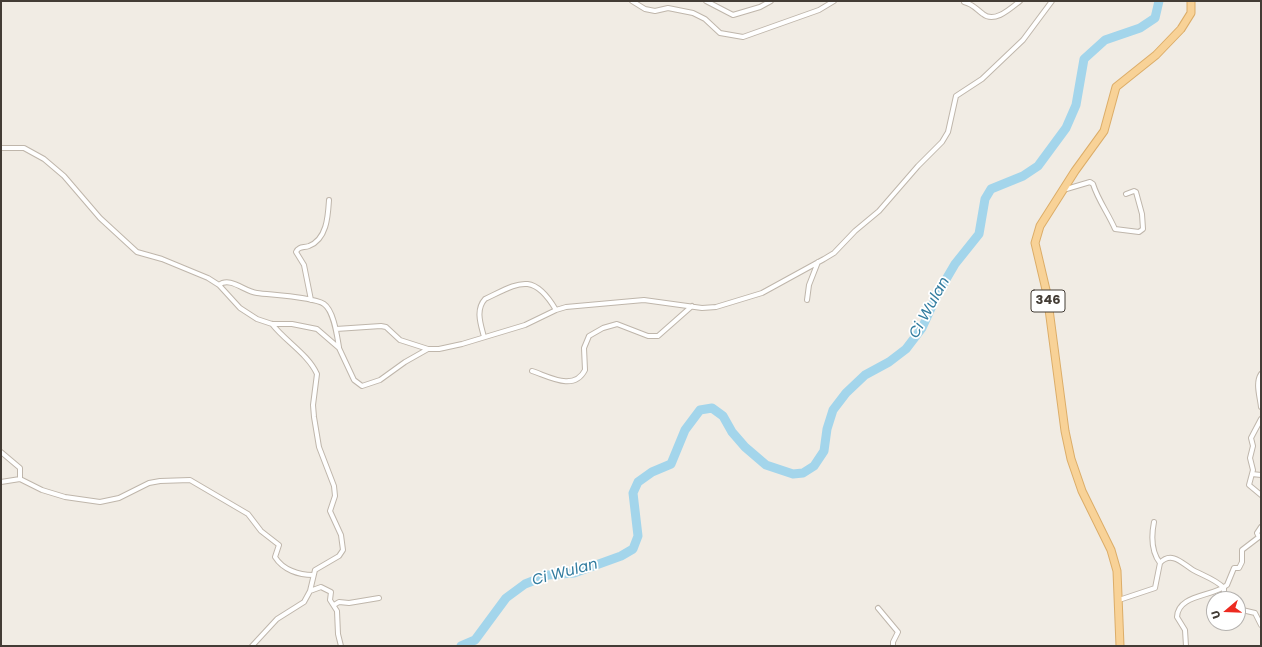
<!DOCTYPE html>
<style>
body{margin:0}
#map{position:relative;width:1262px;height:647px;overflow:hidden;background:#f1ece4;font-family:Poppins,sans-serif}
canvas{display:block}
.frame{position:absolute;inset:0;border:2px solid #433c35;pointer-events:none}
.north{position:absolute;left:1206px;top:591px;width:40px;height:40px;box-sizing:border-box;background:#fff;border:1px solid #b4b1ae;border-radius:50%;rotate:251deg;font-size:11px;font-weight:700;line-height:16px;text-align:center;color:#433c35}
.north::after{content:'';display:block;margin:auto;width:14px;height:18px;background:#ed2a20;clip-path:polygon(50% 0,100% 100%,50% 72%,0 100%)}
</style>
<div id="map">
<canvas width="1262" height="647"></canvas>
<div class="frame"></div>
<div class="north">U</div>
</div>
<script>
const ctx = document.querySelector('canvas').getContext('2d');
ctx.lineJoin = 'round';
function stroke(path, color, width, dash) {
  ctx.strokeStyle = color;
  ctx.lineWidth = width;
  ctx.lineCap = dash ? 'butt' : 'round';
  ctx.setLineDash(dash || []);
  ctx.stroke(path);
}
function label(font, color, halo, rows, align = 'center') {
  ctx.font = font + ' Poppins,sans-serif';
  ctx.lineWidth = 3.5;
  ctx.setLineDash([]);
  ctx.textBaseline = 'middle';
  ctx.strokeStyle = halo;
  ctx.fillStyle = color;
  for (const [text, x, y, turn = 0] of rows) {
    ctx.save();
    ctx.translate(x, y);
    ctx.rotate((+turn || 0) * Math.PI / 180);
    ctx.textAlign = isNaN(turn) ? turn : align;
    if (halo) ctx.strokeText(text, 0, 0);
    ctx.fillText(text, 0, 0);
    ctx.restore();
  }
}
stroke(new Path2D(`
 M461,646L475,640L506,598L525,584L548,575L574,573L621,556L633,549L638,536L633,493L638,482L652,472L671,464L685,430L700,410L712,408L723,416L732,432L745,447L766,465L793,474L803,473L814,466L824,451L827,429L833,410L846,393L865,375L889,362L906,349L922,328L938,293L955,264L979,234L985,199L991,189L1023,176L1038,166L1066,128L1076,105L1084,59L1105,40L1140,28L1155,18L1159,1`), '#a3d5eb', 9);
const street = new Path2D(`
 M632,1L645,9L655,11L668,8L693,13L705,19L720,33L743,37L819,10L834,1
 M706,1L733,15L760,7L771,1
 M964,2C973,4 976,9 983,14C995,24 1012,7 1020,1
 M1,148H24L44,159L64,176L100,218L137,252L162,259L208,278L219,285L240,308L257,319L272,324H292L317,329L339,348L354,380L362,386L380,380L405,362L428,349H439L462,344L525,325L556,310L566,307L644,300L702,308L716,307L762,293L824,259L834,253L855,231L879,211L918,166L942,142L948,132L956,96L982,79L1023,40L1052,1
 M1063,190L1090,182L1093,184C1098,200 1108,213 1115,229L1139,232L1143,229L1142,214L1136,192L1134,191L1126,194
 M219,285C230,276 245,292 257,293C271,295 314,297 324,304C334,311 337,336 339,347
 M311,300L304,265L296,252C299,246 303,248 309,246C327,239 328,216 329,200
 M807,300L809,285L818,262
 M336,329L381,326L386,327L400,340L428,349
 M484,337C481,325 475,310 485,299C519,283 533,271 556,310
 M532,371C548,376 574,392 585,370L584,348L589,336L603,328L617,324L648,336H658L692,306
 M1261,374C1255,383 1260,397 1261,407
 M1261,419L1251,438L1253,446L1250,458L1253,470L1249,485L1261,495
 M1,452L20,468V479
 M1252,474L1261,475
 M1,482L20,479L42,490L65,497L100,502L119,498L149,483L160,481L190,480L248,514L261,531L279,545L275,557C283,570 299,575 313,575
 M1154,522C1151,537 1151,551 1160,563
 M310,591L321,587L331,592L330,600L337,611L338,634L341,646
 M1119,600L1155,588L1160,563C1172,550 1184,565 1193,570C1204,576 1215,579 1224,588V599
 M334,605L339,602L349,603L379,598
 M878,608L898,632L893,642V646
 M1238,609L1255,613L1261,625
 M252,646L277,619L304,602L310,591L315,570L339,556L343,550L341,535L330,511L335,496L334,486L319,447L314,417L313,405L317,374C308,354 285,341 272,324
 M1186,646L1185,630L1177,617C1178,594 1213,597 1227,585L1234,568H1239L1242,562V550L1259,537L1257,533L1261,527`);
const primary = new Path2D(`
 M1120,646L1117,571L1111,550L1082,491L1071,459L1065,431L1047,294L1035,243L1040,226L1075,171L1104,131L1116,87L1156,55L1181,29L1191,13V1`);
stroke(street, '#bfb6ab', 6);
stroke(primary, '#dcad68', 9);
stroke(street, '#fff', 4);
stroke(primary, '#f8d297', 7);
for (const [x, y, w] of [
 [1048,301,34]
]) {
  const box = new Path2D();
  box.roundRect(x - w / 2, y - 11, w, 22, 3);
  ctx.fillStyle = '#fff';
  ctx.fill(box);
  stroke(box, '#433c35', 1);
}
label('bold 13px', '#433c35', null, [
 ["346",1048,301]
]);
label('italic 15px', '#337da0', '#fff', [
 ["Ci Wulan",930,308,-61],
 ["Ci Wulan",565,573,-15]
]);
</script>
